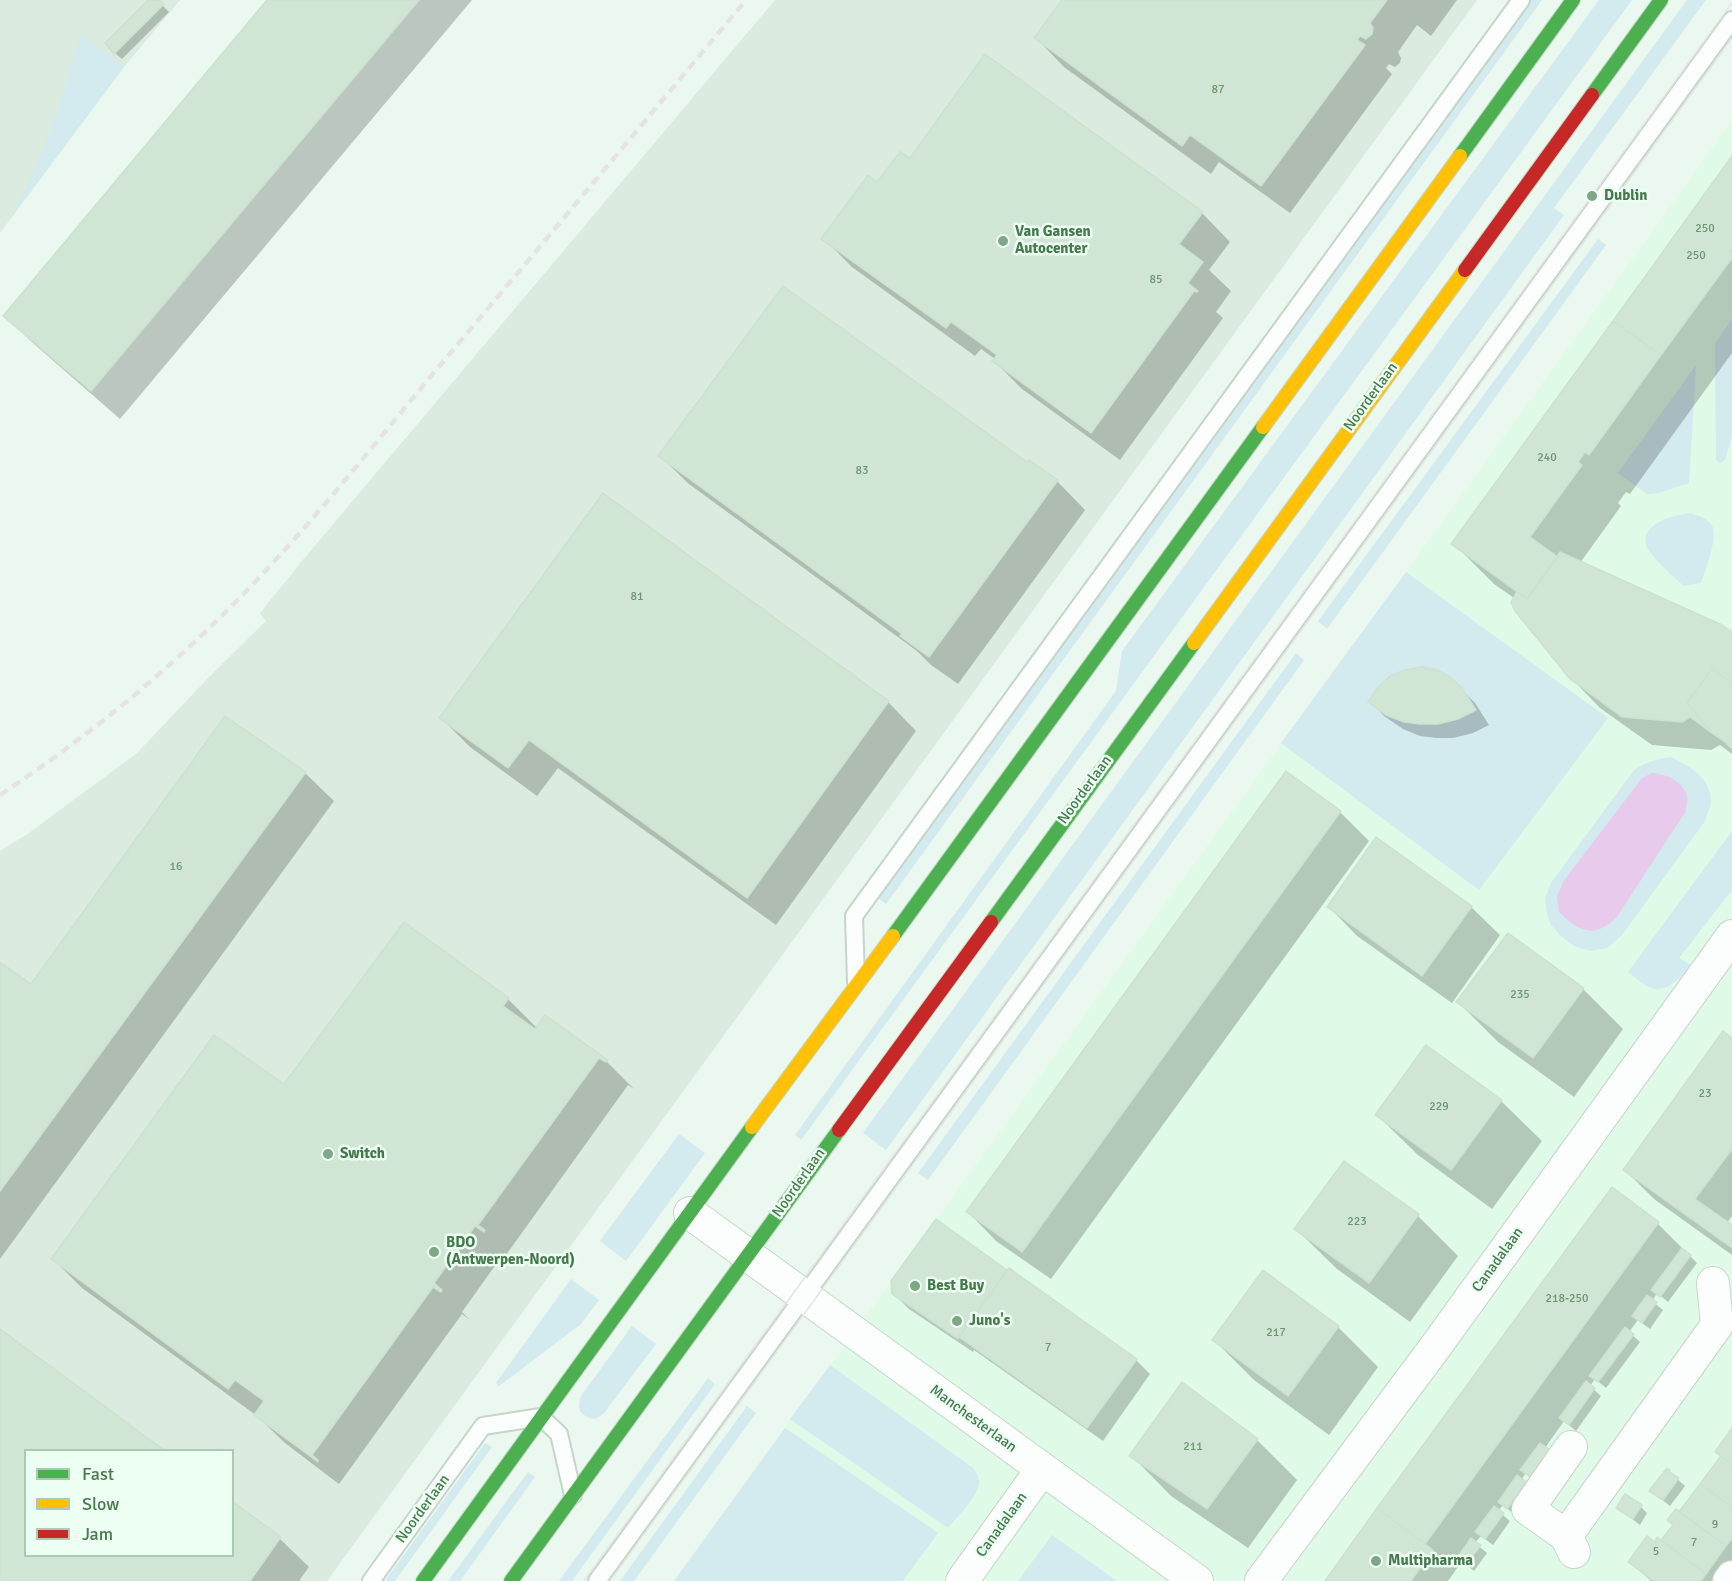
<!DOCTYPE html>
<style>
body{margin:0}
#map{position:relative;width:1732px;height:1581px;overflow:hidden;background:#eaf8ef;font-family:Signika,sans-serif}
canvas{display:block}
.legend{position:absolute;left:24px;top:1449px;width:210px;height:108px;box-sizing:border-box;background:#edfff3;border:2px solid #aacab1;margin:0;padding:8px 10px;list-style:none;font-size:18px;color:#467a4d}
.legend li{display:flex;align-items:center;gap:12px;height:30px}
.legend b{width:30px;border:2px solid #aacab1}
</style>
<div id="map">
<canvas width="1732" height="1581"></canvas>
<ul class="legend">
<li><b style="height:8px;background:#4caf50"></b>Fast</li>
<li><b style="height:8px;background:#ffc107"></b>Slow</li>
<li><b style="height:8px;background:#c62828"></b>Jam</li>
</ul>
</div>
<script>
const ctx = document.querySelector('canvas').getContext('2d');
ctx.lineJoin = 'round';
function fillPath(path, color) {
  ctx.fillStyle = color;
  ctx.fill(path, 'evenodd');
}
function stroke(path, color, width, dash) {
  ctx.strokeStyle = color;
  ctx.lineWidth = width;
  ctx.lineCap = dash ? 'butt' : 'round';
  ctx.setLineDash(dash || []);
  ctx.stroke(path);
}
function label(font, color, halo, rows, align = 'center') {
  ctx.font = font + ' Signika,sans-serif';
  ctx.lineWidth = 5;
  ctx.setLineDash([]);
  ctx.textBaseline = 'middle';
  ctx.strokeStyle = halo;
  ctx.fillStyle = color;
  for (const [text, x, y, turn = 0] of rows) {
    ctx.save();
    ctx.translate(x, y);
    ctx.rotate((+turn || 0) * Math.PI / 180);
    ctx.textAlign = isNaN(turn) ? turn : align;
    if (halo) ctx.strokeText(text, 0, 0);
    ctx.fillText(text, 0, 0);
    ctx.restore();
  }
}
fillPath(new Path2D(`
 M1732,121V1581H674L1406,572Z`), '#e0fae8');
fillPath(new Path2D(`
 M0,0H180L124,67L0,233Z
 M775,0H1477L327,1581H0V851L29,833L137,753L210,676L266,621L260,613L302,561ZM26,1450H232V1556H26Z`), '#dbebdf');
fillPath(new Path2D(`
 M1531,0H1542L886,904L877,897Z
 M1599,0H1632L801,1140L795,1135L1116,691L1122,651Z
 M1687,0H1706L1554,208L1564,215L886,1150L863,1133Z
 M80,35L124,67L11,218C44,156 63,103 80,35Z
 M1598,239L1606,245L1327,629L1318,621Z
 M1732,319V436L1725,460L1720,463L1716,460L1715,344Z
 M1696,365L1689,483L1659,493L1647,494L1618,473Z
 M1690,513C1697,515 1706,518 1711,524C1720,535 1705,570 1701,583L1684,586C1676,579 1648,554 1646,545C1641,523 1674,515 1690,513Z
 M1406,572L1608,718L1479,890L1281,743Z
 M1296,653L1304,660L928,1180L918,1173Z
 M1671,757C1689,766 1712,778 1711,803C1710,809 1706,816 1705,821L1622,935L1607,948L1590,951L1574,946L1561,936L1551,925L1547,914L1545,898L1551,883L1634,770C1646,762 1657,759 1671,757Z
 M1732,831V890L1679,958L1691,965C1682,976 1668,993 1652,988C1643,985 1635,977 1628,972Z
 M679,1134L705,1153L626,1261L600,1241Z
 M571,1279L599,1300L581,1324L499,1386L496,1383Z
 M632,1326L656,1344L604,1413L596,1419C581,1417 576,1410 581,1396Z
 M830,1365L973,1468C976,1472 979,1476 979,1482C980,1494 956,1518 948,1528L790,1419Z
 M708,1378L715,1384L572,1581H559Z
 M747,1406L756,1413L634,1581H620Z
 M785,1428L938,1533L903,1581H674Z
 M485,1443L492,1447L395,1581H385Z
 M528,1472L535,1477L460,1581H448Z
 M1052,1535L1117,1581H1018Z`), '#d3eaee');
fillPath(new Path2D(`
 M1652,773C1666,774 1683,781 1687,796C1688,800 1686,807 1686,811L1616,918C1594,939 1578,931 1559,912L1557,897L1563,882L1642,778Z`), '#e7caec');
fillPath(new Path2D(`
 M150,0H157L169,12L122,59L115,53Z
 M269,0H472L120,419L34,344L5,316Z
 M1064,0H1457L1431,36L1417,25L1398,52L1401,58L1400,63L1395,67L1389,64L1386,68L1392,74L1290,213L1219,162L1211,174L1064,67L1036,38Z
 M1732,159V353L1630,494L1626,492L1618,503L1621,506L1580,563L1732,634V745L1728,742L1726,744L1732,749V754L1720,745L1711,750L1652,745L1600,708L1571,678L1514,598L1494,584L1453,543Z
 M910,160L1202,213L1230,242L1209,270L1231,291L1216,312L1223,318L1120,460L1022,389L994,361L995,359L981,349L975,356L852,267L823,238L877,184Z
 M660,456L1027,464L1057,481L1085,510L958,684L931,665L917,651L689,484Z
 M1460,688L1475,703L1489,725L1473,733L1453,738H1436L1420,736L1403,729L1384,716L1370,701Z
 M888,702L916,731L776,925L558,768L537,796L470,747L441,718Z
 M305,773L334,801L0,1259V963L31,986Z
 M1286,773L1340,812L1369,841L1051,1279L996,1241L968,1212Z
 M1329,907H1471L1500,935L1452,1003L1357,936Z
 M405,925L508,999L537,1028L606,1061L634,1089L628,1085L506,1255L504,1253L462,1312L470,1320L462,1314L339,1484L285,1443L257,1416L82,1288L53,1259L285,1086Z
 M1583,989L1623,1029L1574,1097L1498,1042L1458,1002Z
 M1732,1040V1216L1727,1223L1732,1227V1255L1654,1199L1625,1170Z
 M1427,1047L1501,1101L1542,1141L1492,1209L1418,1155L1377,1115Z
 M1344,1163L1418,1216L1458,1256L1410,1322L1337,1269L1296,1229Z
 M1612,1189L1658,1224L1697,1263L1668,1302L1657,1293L1652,1301L1663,1310L1650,1329L1638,1320L1629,1332L1640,1342L1606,1388L1595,1379L1590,1386L1601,1396L1576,1431L1564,1421L1545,1448L1549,1451L1538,1483L1526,1473L1521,1480L1533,1490L1515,1515L1503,1505L1498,1511L1510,1521L1493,1545L1481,1536L1475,1543L1487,1553L1474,1571L1462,1561L1448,1581H1326Z
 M936,1221L1136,1360L1150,1374L1103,1441L974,1350L973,1352L909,1309L894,1294Z
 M1338,1327L1378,1367L1329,1435L1254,1380L1214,1340Z
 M0,1331L161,1450H26V1556H232V1503L280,1539L309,1567L299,1581H0Z
 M1732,1431V1573L1727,1581H1651L1630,1562L1655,1544L1662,1542L1675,1526L1679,1514L1722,1457Z
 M1257,1440L1297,1480L1248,1548L1171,1496L1131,1455Z
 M1667,1470L1685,1486L1670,1506L1651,1491Z
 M1641,1507L1647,1513L1640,1525L1618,1508Z`), '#0003');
const building = new Path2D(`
 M148,0H159L164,4L114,54L105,43Z
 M267,0H419L91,391L3,316Z
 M1062,0H1387L1370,23L1373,28L1372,34L1366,39L1360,36L1357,40L1365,45L1261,186L1190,135L1182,146L1034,38Z
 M985,54L1203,212L1179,244L1203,262L1188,283L1198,291L1197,292L1194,291L1091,433L992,361L997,355L951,322L946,328L821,239L868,175L877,182L900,152L910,158Z
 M1732,156V249L1730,252L1732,253V258L1661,355L1613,321Z
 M783,286L1027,462L1029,460L1058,480L929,657L900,636L902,634L658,456Z
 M1613,321L1661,355L1589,455L1585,452L1578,462L1582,465L1530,537L1558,557L1527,599L1451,544Z
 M603,493L889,701L747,898L529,740L508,768L439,718Z
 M1560,552L1722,625L1732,632V683L1712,669L1687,703L1710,730L1709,731L1690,717L1682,722L1622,717L1570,679L1515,611L1511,602L1517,591L1527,599Z
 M1422,667L1437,670L1450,677L1461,687L1476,710L1458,719L1438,724H1420L1404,722L1386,715L1368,702L1378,687L1390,676L1405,670Z
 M1712,669L1732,683V747L1709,731L1710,730L1687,703Z
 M225,716L306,772L0,1191V962L31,984Z
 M1286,771L1341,811L1022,1252L966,1212Z
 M1376,837L1472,906L1422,976L1327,907Z
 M404,922L509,998L503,1006L535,1029L545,1015L608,1060L606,1062L599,1058L478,1225L485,1230L484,1232L475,1226L434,1283L442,1290L441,1292L433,1287L312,1455L318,1460V1462L254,1415L264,1401L235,1380L228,1389L51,1259L214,1035L284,1084Z
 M1508,933L1584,988L1533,1058L1456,1002Z
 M1723,1031L1732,1038V1149L1695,1199L1732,1225V1248L1623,1170Z
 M1426,1045L1502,1100L1451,1170L1375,1115Z
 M1344,1161L1419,1214L1369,1283L1294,1229Z
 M1612,1187L1659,1222L1425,1544L1377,1508Z
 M936,1219L1007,1270L958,1339L892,1294L891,1281Z
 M1682,1248L1691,1255L1660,1297L1651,1290Z
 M1009,1268L1137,1359L1087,1428L959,1337Z
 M1263,1270L1339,1326L1288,1396L1212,1340Z
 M1647,1295L1657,1302L1642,1323L1632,1316Z
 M1625,1327L1634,1334L1598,1382L1589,1376Z
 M0,1329L164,1450H26V1556H232V1501L281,1537L250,1581H0Z
 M1586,1381L1595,1388L1569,1425L1559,1418Z
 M1182,1382L1258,1439L1207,1509L1129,1456Z
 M1732,1428V1464L1715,1452Z
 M1540,1443L1550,1450L1530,1477L1520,1470Z
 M1721,1456L1732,1464V1507L1700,1484Z
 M1667,1468L1670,1470L1669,1472L1679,1478L1663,1500L1649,1491Z
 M1517,1475L1527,1482L1507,1509L1498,1502Z
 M1700,1484L1732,1507V1538L1726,1546L1679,1512Z
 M1625,1494L1642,1505L1633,1519L1616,1508Z
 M1494,1506L1504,1513L1485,1539L1475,1532Z
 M1377,1508L1433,1550L1411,1581H1325Z
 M1676,1509L1726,1546L1706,1574L1661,1540L1673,1525L1667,1520Z
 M1647,1536L1655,1542L1657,1537L1706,1574L1701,1581H1654L1628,1562Z
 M1471,1538L1481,1545L1466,1565L1457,1558Z`);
fillPath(building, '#d1e5d5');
stroke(building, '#cbe2d0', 1.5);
const lane = new Path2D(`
 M856,982L854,916L1521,0
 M371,1581L483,1426L541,1417L559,1434L573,1495
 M597,1581L1732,20`);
const street = new Path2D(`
 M690,1213L1197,1581
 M1571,1447L1528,1509L1566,1536L1574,1552
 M1566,1536L1717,1325L1713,1283
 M962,1581L1042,1469
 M1261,1581L1436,1346L1732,936
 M1729,1581L1732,1577`);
const fast = new Path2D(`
 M1592,95L1661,0
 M1460,156L1573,0
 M991,922L1194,643
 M893,936L1263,427
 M423,1581L752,1127
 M511,1581L839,1130`);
const slow = new Path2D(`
 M1263,427L1460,156
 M1194,643L1465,270
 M752,1127L893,936`);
const jam = new Path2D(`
 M1465,270L1592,95
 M839,1130L991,922`);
stroke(lane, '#c5d6c9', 20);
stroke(street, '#c5d6c9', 34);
stroke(fast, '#c5d8c8', 16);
stroke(slow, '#c5d8c8', 16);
stroke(jam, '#c5d8c8', 16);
stroke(lane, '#fcfefd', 16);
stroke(street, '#fcfefd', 32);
stroke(fast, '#4caf50', 14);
stroke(slow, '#ffc107', 14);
stroke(jam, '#c62828', 14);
stroke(new Path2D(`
 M584,1581L1732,3
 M610,1581L1732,38`), '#e5e4e1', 1.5);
stroke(new Path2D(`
 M0,795C92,734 177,664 253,584C320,514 380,437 442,363C544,242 645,121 746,0`), '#e5e4e1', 4.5, [9, 6]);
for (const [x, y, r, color] of [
 [1592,196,6,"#7fa686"],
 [1003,241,6,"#7fa686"],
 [328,1154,6,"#7fa686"],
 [434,1252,6,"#7fa686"],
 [915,1286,6,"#7fa686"],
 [957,1321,6,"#7fa686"],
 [1376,1561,6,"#7fa686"]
]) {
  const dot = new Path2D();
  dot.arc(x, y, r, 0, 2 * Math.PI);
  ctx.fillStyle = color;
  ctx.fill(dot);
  stroke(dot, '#edfff3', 2);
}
label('12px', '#6b9671', null, [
 ["87",1218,90],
 ["250",1705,229],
 ["250",1696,256],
 ["85",1156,280],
 ["240",1547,458],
 ["83",862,471],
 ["81",637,597],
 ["16",176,867],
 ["235",1520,995],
 ["23",1705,1094],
 ["229",1439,1107],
 ["223",1357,1222],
 ["218-250",1567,1299],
 ["217",1276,1333],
 ["7",1048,1348],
 ["211",1193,1447],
 ["9",1715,1525],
 ["7",1694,1543],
 ["5",1656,1552]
]);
label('bold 15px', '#467a4d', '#edfff3', [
 ["Dublin",1604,196],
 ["Van Gansen",1015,232],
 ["Autocenter",1015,249],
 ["Switch",340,1154],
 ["BDO",446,1243],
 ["(Antwerpen-Noord)",446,1260],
 ["Best Buy",927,1286],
 ["Juno's",969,1321],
 ["Multipharma",1388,1561]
], 'left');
label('15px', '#467a4d', '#edfff3', [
 ["Noorderlaan",1371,397,-54],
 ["Noorderlaan",1085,790,-54],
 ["Noorderlaan",799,1183,-55],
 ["Canadalaan",1498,1260,-54],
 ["Manchesterlaan",973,1419,36],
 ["Noorderlaan",423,1509,-54],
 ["Canadalaan",1002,1525,-54]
]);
</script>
